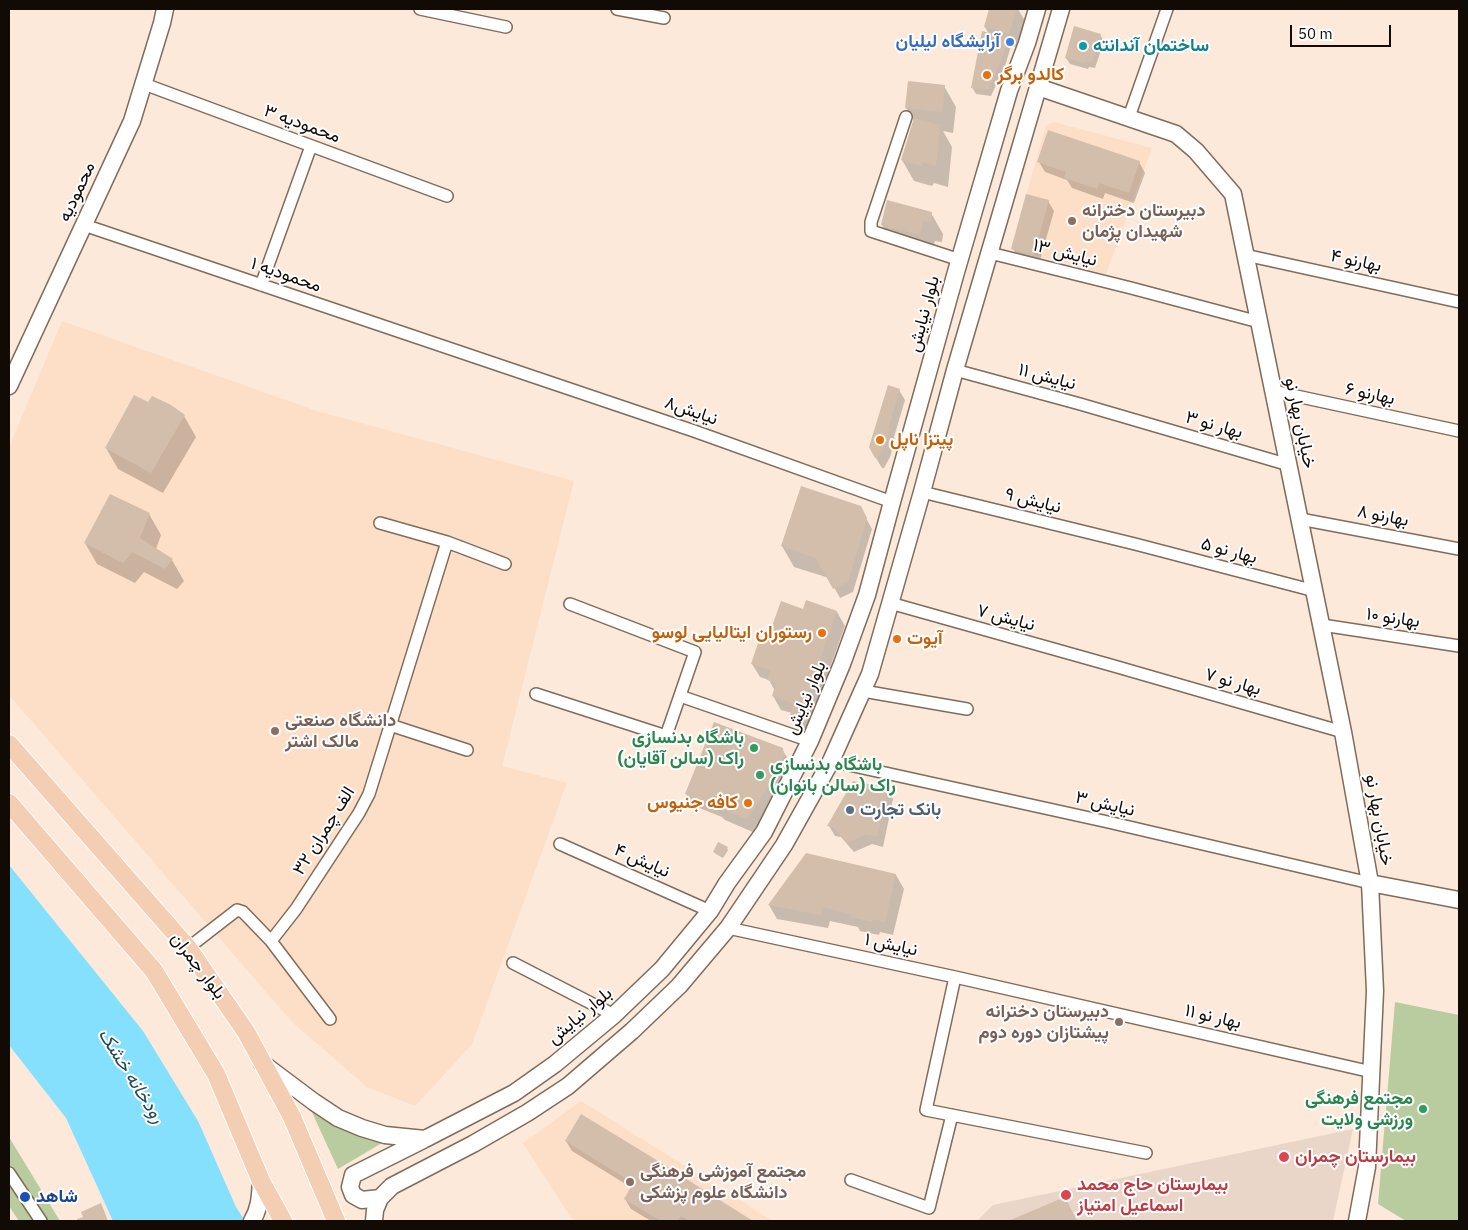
<!DOCTYPE html>
<meta charset="utf-8">
<style>
body{margin:0}
#map{position:relative;width:1468px;height:1230px;overflow:hidden;background:#fce9da;font-family:"IBM Plex Sans",sans-serif}
canvas{display:block}
.frame{position:absolute;inset:0;border:10px solid #110a05;pointer-events:none}
.scale{position:absolute;left:1290px;top:25px;width:101px;height:22px;box-sizing:border-box;border:2px solid #110a05;border-top:0;padding-left:6px;font-size:15px;line-height:18px;white-space:nowrap;color:#110a05;-webkit-text-stroke:4px #fff;paint-order:stroke}
</style>
<div id="map">
<canvas width="1468" height="1230"></canvas>
<div class="frame"></div>
<div class="scale">50 m</div>
</div>
<script>
const ctx = document.querySelector('canvas').getContext('2d');
ctx.lineJoin = 'round';
function fillPath(path, color) {
  ctx.fillStyle = color;
  ctx.fill(path, 'evenodd');
}
function stroke(path, color, width, dash) {
  ctx.strokeStyle = color;
  ctx.lineWidth = width;
  ctx.lineCap = dash ? 'butt' : 'round';
  ctx.setLineDash(dash || []);
  ctx.stroke(path);
}
function label(font, color, halo, rows, align = 'center') {
  ctx.font = font + ' "IBM Plex Sans",Vazirmatn,sans-serif';
  ctx.lineWidth = 4;
  ctx.setLineDash([]);
  ctx.textBaseline = 'middle';
  ctx.strokeStyle = halo;
  ctx.fillStyle = color;
  for (const [text, x, y, turn = 0] of rows) {
    ctx.save();
    ctx.translate(x, y);
    ctx.rotate((+turn || 0) * Math.PI / 180);
    ctx.textAlign = isNaN(turn) ? turn : align;
    if (halo) ctx.strokeText(text, 0, 0);
    ctx.fillText(text, 0, 0);
    ctx.restore();
  }
}
fillPath(new Path2D(`
 M1054,122L1152,148L1106,274L1011,249L1046,125Z
 M62,321L317,411L574,481L502,766L567,783L472,1044L415,1106L367,1087L292,1022L9,695V447Z
 M581,1101L773,1221H573L523,1143Z`), '#fddfc7');
fillPath(new Path2D(`
 M1353,1129L1333,1221H977L993,1205Z`), '#ead6c8');
fillPath(new Path2D(`
 M1395,1002L1459,1015V1221H1406L1378,1204Z
 M310,1108L343,1130L387,1140L338,1169Z
 M9,1137L60,1221H19L9,1206Z`), '#b9cca0');
fillPath(new Path2D(`
 M9,865L143,1031L198,1121L236,1207L245,1221H113L66,1118L9,1045Z`), '#84e0fd');
fillPath(new Path2D(`
 M990,9H1018L1025,21L1017,47L1011,46L1006,63L991,96L976,94L972,87L989,34L985,27Z
 M1100,35L1104,41L1095,68L1089,67L1088,69L1070,64L1066,58Z
 M944,86L956,107L953,133L943,131L952,147L948,187L934,183L932,186L914,181L902,160L914,121L906,108Z
 M1039,162H1139L1145,173L1134,203L1105,193L1103,199L1072,188L1067,180L1045,172Z
 M1048,201L1054,211L1039,264L1019,259L1013,249Z
 M931,213L943,234L942,242L935,241L931,256L894,246L882,225Z
 M899,390L905,400L894,437L895,440L890,457L884,468H882L876,458Z
 M184,416L196,437L163,493L118,469L106,448Z
 M860,507L872,529L853,592L840,598L829,578L794,567L782,546Z
 M149,514L161,535L156,549L172,560L184,581L177,589L144,572L135,583L97,564L85,543Z
 M807,602L837,612L845,626L807,731L800,728L792,713L781,710L773,696L775,691L769,680L760,677L752,664L766,644L804,611Z
 M782,749L791,764L755,833L725,820L722,817L692,805L686,794Z
 M887,789L893,799L883,847L872,844L854,852L841,837L835,836L829,826Z
 M727,848L728,850L723,858L716,854L714,852Z
 M896,875L904,889L893,935L880,932L879,935L860,931L858,927L830,921L828,928L777,919L769,905Z
 M582,1116L749,1221H651L631,1209L625,1199L632,1188L572,1151L566,1141Z
 M1064,1199L1077,1221H1011Z`), '#0003');
fillPath(new Path2D(`
 M989,9H1017L1009,34L984,27Z
 M1074,26L1101,34L1092,62L1085,61V63L1065,58Z
 M982,31L1008,38L1003,56L988,90L971,88Z
 M908,81L945,85L942,112L905,108Z
 M914,118L940,125L936,166L922,162L921,166L901,160Z
 M1048,130L1140,161L1129,193L1099,183L1097,189L1064,178L1066,172L1037,162Z
 M1026,194L1049,200L1034,255L1011,249Z
 M887,200L932,212L931,222L924,220L920,235L881,225Z
 M888,385L900,389L888,428H890L885,446L878,458H875L869,447Z
 M134,395L148,402L152,396L171,405L185,415L151,473L105,448Z
 M801,486L861,506L867,518L848,582L833,589L816,558L781,546Z
 M110,494L150,513L140,538L173,559L165,569L132,552L123,563L84,543Z
 M806,600L837,611L799,718L790,715L794,704L772,696L776,683L767,680L771,670L751,664L759,640L766,643L781,601L803,609Z
 M714,722L783,748L784,756L767,788L747,819L685,794Z
 M853,781L888,788L877,837L866,834L847,843L833,827L827,826Z
 M718,842L728,847L722,856L713,852Z
 M806,853L896,874L885,922L872,919V922L851,917V914L822,907L821,915L768,905Z
 M581,1114L650,1156L753,1221H690L681,1216L678,1221H661L624,1199L633,1183L565,1141Z
 M1065,1197L1077,1221H1008Z
 M101,1203L108,1221H77V1219L83,1217L81,1212Z`), '#d3bdab');
const street = new Path2D(`
 M420,9L506,27
 M617,9L664,18
 M144,84L447,196
 M906,117L871,222V231L960,260
 M1129,117L1167,9
 M84,225L694,431L892,502
 M990,253L1131,288L1259,322
 M1245,255L1459,302
 M261,285L311,146
 M955,370L1080,404L1289,465
 M1273,391L1459,431
 M922,492L1135,544L1315,591
 M1300,519L1459,549
 M380,523L447,542L505,564
 M890,603L1114,666L1343,732
 M1322,625L1459,646
 M863,691L967,709
 M536,694L666,736L695,652L570,604
 M680,696L810,741
 M390,725L467,750
 M831,761L1108,822L1370,883
 M560,844L710,911
 M728,928L955,977L1372,1072
 M271,941L330,1019
 M188,948L237,910L243,912L271,941L296,909L359,813L369,794L447,542
 M513,963L614,1015
 M955,977L926,1110L1146,1153
 M9,1173L41,1221
 M851,1180L929,1208L952,1115`);
const secondary = new Path2D(`
 M1038,87L1176,134L1196,151L1233,194L1343,732L1370,883L1375,991L1367,1167L1357,1221
 M9,386L132,121L162,23L165,9
 M1370,883L1459,900
 M262,1063L314,1102L338,1118L362,1128L385,1135L425,1139L514,1093L555,1064L614,1015L662,969L710,911L727,883L764,832L810,741L842,664L867,595L892,502L956,272L1009,91L1027,43L1037,9
 M380,1198L362,1200L353,1195L350,1187L353,1175L423,1140
 M252,1221C260,1208 260,1195 261,1181
 M374,1221L375,1210L380,1198L392,1186L473,1144L527,1113L568,1086L632,1031L679,986L728,928L784,845L831,761L870,674L922,492L955,370L1061,9`);
const primary = new Path2D(`
 M9,744L188,948L246,1032L292,1117L336,1221
 M9,803L154,971L216,1074L261,1181L283,1221`);
stroke(street, '#806c5b', 14);
stroke(secondary, '#806c5b', 19);
stroke(primary, '#fff', 20);
stroke(street, '#fff', 11);
stroke(secondary, '#fff', 16);
stroke(primary, '#f4ceb3', 18);
for (const [x, y, r, color] of [
 [1010,42,5,"#3f7fe0"],
 [1083,46,5,"#0f9aa8"],
 [987,75,5,"#e8710a"],
 [1072,221,5,"#8d6e63"],
 [880,440,5,"#e8710a"],
 [822,633,5,"#e8710a"],
 [897,639,5,"#e8710a"],
 [275,731,5,"#8d6e63"],
 [754,748,5,"#2e9e5b"],
 [760,775,5,"#2e9e5b"],
 [748,803,5,"#e8710a"],
 [850,810,5,"#5c6f8a"],
 [1119,1022,5,"#8d6e63"],
 [1423,1109,5,"#2e9e5b"],
 [1284,1157,6,"#e0444e"],
 [630,1182,5,"#8d6e63"],
 [1066,1195,6,"#e0444e"],
 [25,1197,6,"#1a4fb4"]
]) {
  const dot = new Path2D();
  dot.arc(x, y, r, 0, 2 * Math.PI);
  ctx.fillStyle = color;
  ctx.fill(dot);
  stroke(dot, '#fff', 2);
}
label('bold 18px', '#366cbe', '#fff', [
 ["آرایشگاه لیلیان",1000,42]
], 'right');
label('bold 18px', '#0d838f', '#fff', [
 ["ساختمان آندانته",1093,46]
], 'left');
label('bold 18px', '#c56008', '#fff', [
 ["کالدو برگر",997,75],
 ["پیتزا ناپل",890,440],
 ["رستوران ایتالیایی لوسو",812,633,"right"],
 ["آیوت",907,639],
 ["کافه جنیوس",738,803,"right"]
], 'left');
label('18px', '#110a05', '#fff', [
 ["۳ محمودیه",302,124,20],
 ["محمودیه",77,192,-65],
 ["نیایش ۱۳",1065,253,14],
 ["۴ بهارنو",1356,261,12],
 ["۱ محمودیه",286,275,19],
 ["بلوار نیایش",924,314,-75],
 ["نیایش ۱۱",1047,377,15],
 ["۶ بهارنو",1370,394,12],
 ["نیایش۸",691,411,19],
 ["خیابان بهار نو",1300,423,78],
 ["۳ بهار نو",1214,425,16],
 ["نیایش ۹",1033,501,14],
 ["۸ بهارنو",1383,516,11],
 ["۵ بهار نو",1229,551,15],
 ["نیایش ۷",1006,618,15],
 ["۱۰ بهارنو",1393,618,8],
 ["۷ بهار نو",1233,682,16],
 ["بلوار نیایش",806,698,-67],
 ["نیایش ۳",1105,804,13],
 ["خیابان بهار نو",1379,820,80],
 ["۳۲ الف چمران",324,831,-58],
 ["نیایش ۴",642,861,24],
 ["نیایش ۱",891,945,12],
 ["بلوار چمران",198,966,53],
 ["بلوار نیایش",580,1016,-40],
 ["۱۱ بهار نو",1213,1017,13]
]);
label('bold 18px', '#785e54', '#fff', [
 ["دبیرستان دخترانه",1082,211],
 ["شهیدان پژمان",1082,232],
 ["دانشگاه صنعتی",285,721],
 ["مالک اشتر",285,742],
 ["دبیرستان دخترانه",1109,1012,"right"],
 ["پیشتازان دوره دوم",1109,1033,"right"],
 ["مجتمع آموزشی فرهنگی",640,1172],
 ["دانشگاه علوم پزشکی",640,1193]
], 'left');
label('bold 18px', '#27864d', '#fff', [
 ["باشگاه بدنسازی",744,738],
 ["راک (سالن آقایان)",744,759],
 ["باشگاه بدنسازی",770,765,"left"],
 ["راک (سالن بانوان)",770,786,"left"],
 ["مجتمع فرهنگی",1413,1099],
 ["ورزشی ولایت",1413,1120]
], 'right');
label('bold 18px', '#4e5e75', '#fff', [
 ["بانک تجارت",860,810]
], 'left');
label('bold 18px', '#be3a42', '#fff', [
 ["بیمارستان چمران",1295,1157],
 ["بیمارستان حاج محمد",1077,1185],
 ["اسماعیل امتیاز",1077,1206]
], 'left');
label('bold 18px', '#164399', '#fff', [
 ["شاهد",36,1197]
], 'left');
label('italic 19px', '#224b58', '#fff', [
 ["رودخانه خشک",131,1076,58]
]);
</script>
